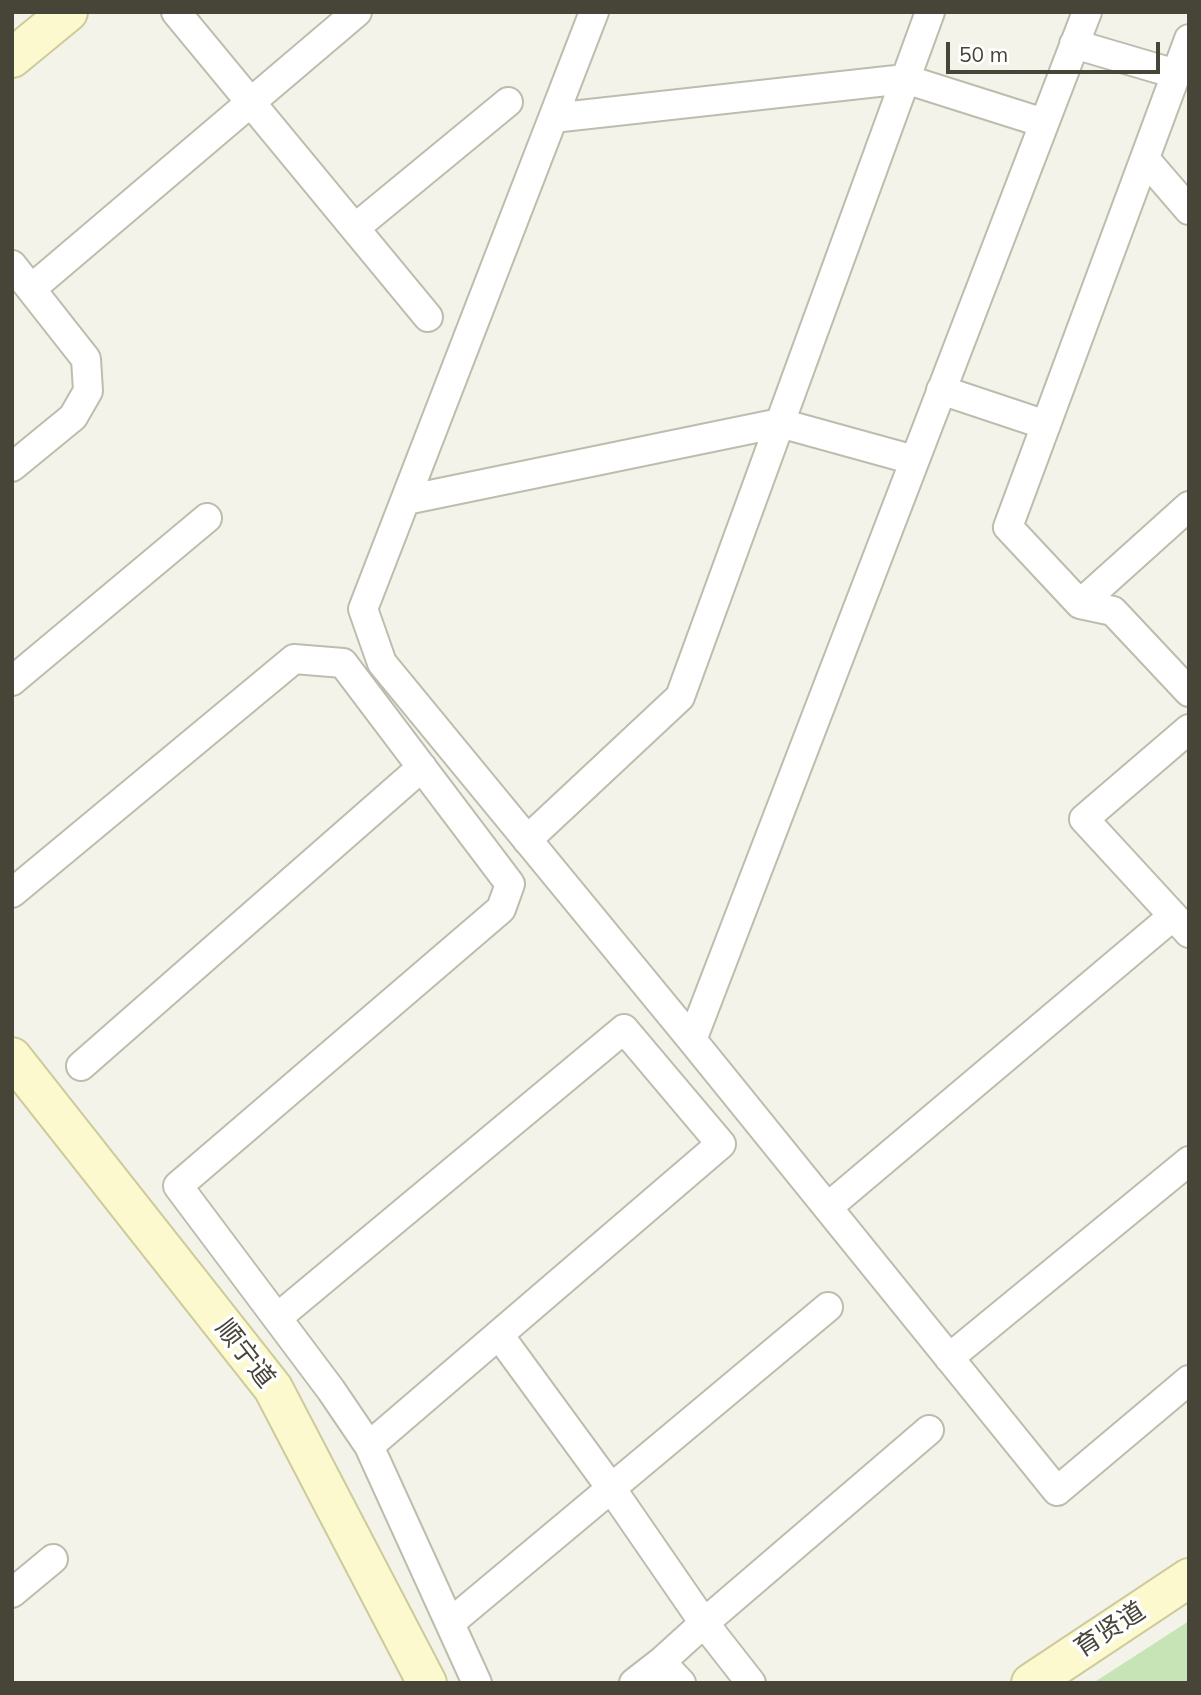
<!DOCTYPE html>
<meta charset="utf-8">
<style>
body{margin:0}
#map{position:relative;width:1201px;height:1695px;overflow:hidden;background:#f4f3ea;font-family:Mulish,sans-serif}
canvas{display:block}
.frame{position:absolute;inset:0;border:14px solid #474438;pointer-events:none}
.scale{position:absolute;left:946px;top:42px;width:214px;height:32px;box-sizing:border-box;border:4px solid #474438;border-top:0;padding-left:9px;font-size:21px;line-height:24px;white-space:nowrap;color:#474438;-webkit-text-stroke:5px #fff;paint-order:stroke}
</style>
<div id="map">
<canvas width="1201" height="1695"></canvas>
<div class="frame"></div>
<div class="scale">50 m</div>
</div>
<script>
const ctx = document.querySelector('canvas').getContext('2d');
ctx.lineJoin = 'round';
function fillPath(path, color) {
  ctx.fillStyle = color;
  ctx.fill(path, 'evenodd');
}
function stroke(path, color, width, dash) {
  ctx.strokeStyle = color;
  ctx.lineWidth = width;
  ctx.lineCap = dash ? 'butt' : 'round';
  ctx.setLineDash(dash || []);
  ctx.stroke(path);
}
function label(font, color, halo, rows, align = 'center') {
  ctx.font = font + ' Mulish,"Noto Sans SC",sans-serif';
  ctx.lineWidth = 7;
  ctx.setLineDash([]);
  ctx.textBaseline = 'middle';
  ctx.strokeStyle = halo;
  ctx.fillStyle = color;
  for (const [text, x, y, turn = 0] of rows) {
    ctx.save();
    ctx.translate(x, y);
    ctx.rotate((+turn || 0) * Math.PI / 180);
    ctx.textAlign = isNaN(turn) ? turn : align;
    if (halo) ctx.strokeText(text, 0, 0);
    ctx.fillText(text, 0, 0);
    ctx.restore();
  }
}
fillPath(new Path2D(`
 M1189,1621V1683H1093Z`), '#c6e4b6');
const street = new Path2D(`
 M176,12L428,317
 M594,12L363,609L382,663L692,1040L1057,1491L1189,1380
 M1189,39L1008,527L1080,604L1113,611L1189,692
 M1074,44L1176,74
 M553,118L905,79L1044,123
 M1145,159L1189,210
 M355,228L508,102
 M12,265L86,359L88,391L73,417L12,467
 M31,289L357,12
 M941,390L1046,425
 M406,500L780,423L914,460
 M1080,604L1189,506
 M12,681L207,518
 M1189,729L1084,819L1189,933
 M527,840L680,697L930,12
 M12,893L294,659L343,663L510,884L501,909L178,1186L331,1390L369,1446L477,1683
 M692,1040L1087,12
 M81,1066L422,767
 M828,1207L1173,916
 M277,1318L624,1029L721,1144L369,1446
 M499,1335L611,1488L704,1623L661,1662
 M949,1358L1189,1161
 M12,1593L53,1559
 M450,1623L828,1307
 M634,1683L661,1662L681,1683
 M751,1683L704,1623L929,1430`);
const secondary = new Path2D(`
 M12,58L68,12
 M12,1057L273,1388L427,1683
 M1031,1683L1189,1578`);
stroke(street, '#bebcad', 32);
stroke(secondary, '#cdca9b', 42);
stroke(street, '#fff', 28);
stroke(secondary, '#fbf9cd', 38);
label('26px', '#474438', '#fff', [
 ["顺宁道",245,1354,52],
 ["育贤道",1110,1630,-33]
]);
</script>
